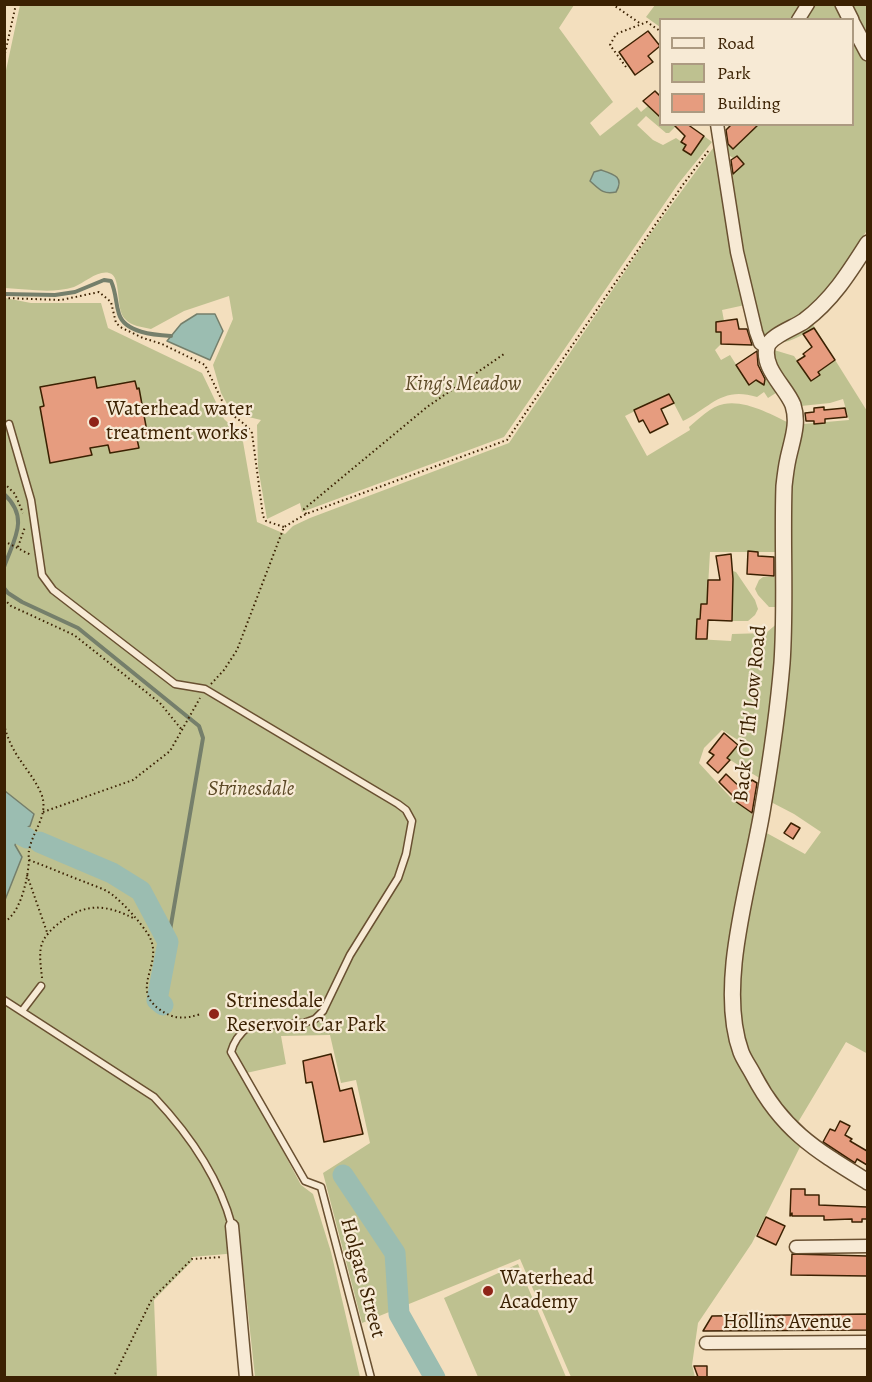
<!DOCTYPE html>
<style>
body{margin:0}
#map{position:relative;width:872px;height:1382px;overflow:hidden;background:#f3dfbe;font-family:Alegreya,serif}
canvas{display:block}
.frame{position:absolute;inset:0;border:6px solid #3b2102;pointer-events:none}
.legend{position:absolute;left:659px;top:18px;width:195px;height:108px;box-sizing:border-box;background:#f7ead5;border:2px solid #ac9a81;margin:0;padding:8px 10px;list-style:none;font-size:18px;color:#3b2102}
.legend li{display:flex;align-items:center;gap:12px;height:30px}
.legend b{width:30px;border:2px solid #ac9a81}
</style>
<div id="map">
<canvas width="872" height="1382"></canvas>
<div class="frame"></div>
<ul class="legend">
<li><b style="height:8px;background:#f7ead5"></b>Road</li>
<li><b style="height:16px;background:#bec190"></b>Park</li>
<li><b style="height:16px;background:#e69c7f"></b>Building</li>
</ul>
</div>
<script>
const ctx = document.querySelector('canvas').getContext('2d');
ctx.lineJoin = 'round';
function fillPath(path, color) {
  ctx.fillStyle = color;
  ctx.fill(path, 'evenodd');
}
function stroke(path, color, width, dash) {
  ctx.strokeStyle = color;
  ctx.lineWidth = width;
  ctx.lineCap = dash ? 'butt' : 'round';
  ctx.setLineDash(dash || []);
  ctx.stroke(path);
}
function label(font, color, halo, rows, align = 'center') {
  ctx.font = font + ' Alegreya,serif';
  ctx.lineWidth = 4.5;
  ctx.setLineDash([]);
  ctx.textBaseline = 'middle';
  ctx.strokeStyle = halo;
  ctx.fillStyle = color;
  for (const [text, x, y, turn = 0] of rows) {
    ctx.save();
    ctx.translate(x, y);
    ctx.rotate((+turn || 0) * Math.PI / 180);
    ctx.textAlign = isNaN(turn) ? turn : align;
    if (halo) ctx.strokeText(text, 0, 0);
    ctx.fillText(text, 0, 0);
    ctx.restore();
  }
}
fillPath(new Path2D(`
 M754,4L755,6L762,4L804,5L795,19L660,20V27L646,17L655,5Z
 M813,4L838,5L847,20H803Z
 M20,5H574L559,28L613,102L590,123L600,136L637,107L641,112L648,106L660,117V124L673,125L675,127L669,133H666L646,116L637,125L653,140L663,145L676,138L686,145L683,150L691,155L704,136L712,142L678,184L504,437L302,512L300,503L267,519L258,467L257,425L261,420L232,413L221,393L213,365L233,319L229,296L184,311L151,329C142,327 131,326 125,319C115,310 122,275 109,273C98,270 84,283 74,287C52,294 27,289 5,288V75Z
 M848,5H867V43Z
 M853,31L867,64V230L844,270L815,307L766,337L760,332L727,179L744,164L737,156L733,158L723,151L724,139L729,144L733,141L737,145L757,126L756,125L852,124Z
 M716,144L745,305L722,310L724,321L716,322V331H724V338H721V344L715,350L721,360L730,355L749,385L757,380L761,383L765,381L766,376L761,368L765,365L779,391L768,398L764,392L757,397C722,386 711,407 683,421L669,394L625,416L647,456L690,430L689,427C699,419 711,406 724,404C746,400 772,415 791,424L788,440L782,447L779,552H710L707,604H701L696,639L731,641L732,634L766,633L780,621V644L761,779L727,758L741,742L722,730L704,748L699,763L732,799L752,814L755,822L728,973L726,1014L730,1033L801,1145L752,1243L698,1323L692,1365L695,1377H571L520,1259L362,1323L323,1173L370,1143L356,1080L341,1083L330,1035L281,1036L286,1064L242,1074L301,1185L313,1194L331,1252L360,1377H255L242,1257L226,1254L192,1257V1261L154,1300L157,1377H5V298L31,303H101L108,328L202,373L224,419L242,436L257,522L285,534L293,526L310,518L509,443L651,233Z
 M812,323L867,411L868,1054L846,1042L794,1129L779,1110L745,1044L739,1004L740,967L763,831L805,854L821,832L794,814L769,801L793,451L803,424L849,420L843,399L830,403L801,406L793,390L775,365L774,350L794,356L811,381L820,375L817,370L834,360L814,328C803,334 788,345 776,342Z
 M729,570L736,572L755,600L758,609L755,615L748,621H732L733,580Z
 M763,577H776V607H769L758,595L755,589L759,580Z
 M518,1264L566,1377H478L444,1298Z`), '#bec190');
const water = new Path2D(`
 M601,170C613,174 625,177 616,192C603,195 599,189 590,181L594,172Z
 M197,314H215L223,331L210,360L167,341L181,324Z
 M5,791L34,814L30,826L21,830L15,845L22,857L5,900Z`);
fillPath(water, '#9bbdb1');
stroke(water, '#757f6b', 1.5);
stroke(new Path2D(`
 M4,294L55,295L75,292L104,280L111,281C117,295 115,302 119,314C125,333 155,335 171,336
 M4,494C30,518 14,539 4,567
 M4,588L8,593L22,602L78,628L199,726L203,738L168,942`), '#757f6b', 4);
stroke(new Path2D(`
 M4,826L27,838
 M39,842L112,873L141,891L168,942L157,1000L163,1005
 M343,1175L395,1253L399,1314L435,1378`), '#9bbdb1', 21);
const building = new Path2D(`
 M648,31L660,46L648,56L653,62L635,75L619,52Z
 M655,91L660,96V117L643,101Z
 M673,124H687L704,136L691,155L683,150L686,145L681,142L685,136Z
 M732,124H759L733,149L728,144L726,130Z
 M737,156L744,164L733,174L731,160Z
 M737,319L739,329H747L752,345L721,344V332H716V322Z
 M814,328L835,360L818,372L820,375L811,381L797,361L805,356L803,354L812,347L803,334Z
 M757,351L758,365L765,379L764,385L756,380L749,385L736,365Z
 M95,377L97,388L135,381L137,389L139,388L148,437L137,439L139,448L110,453L108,445L90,448L92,455L50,463L40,407L44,406L40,387Z
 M669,394L674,403L661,409L668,424L650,433L643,420L639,422L634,410Z
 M824,407V410L845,408L847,417L825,419V423L814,424V421H806L805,413L814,412V408Z
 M748,551L758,552V556L774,557V576L747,574Z
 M731,554L733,579L732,621L708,620L707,639H696L697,619H700L701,604H707L708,580H720L716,556Z
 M724,733L738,745L727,758L730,760L718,773L707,763L714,755L709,752Z
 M726,774L744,791L752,780L757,783L752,813L732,799L733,796L719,782Z
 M791,823L800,828L793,839L784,833Z
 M331,1054L340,1091L352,1088L363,1134L324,1142L312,1082L306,1083L303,1061Z
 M840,1121L850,1126L845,1135L852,1139L850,1141L867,1151V1165L857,1159L855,1163L823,1142L830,1129L835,1131Z
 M791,1189H805V1195H819V1205L867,1207V1219H862V1222H852V1219L824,1220V1216H792V1213L790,1216Z
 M766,1217L785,1226L776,1245L757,1236Z
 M792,1254L867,1256V1276L791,1275Z
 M867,1314V1330L703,1331L712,1316Z
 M694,1366H707V1377H698Z`);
fillPath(building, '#e69c7f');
stroke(building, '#3b2102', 1.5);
const service = new Path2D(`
 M9,424L31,500L42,575L53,590L175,684L205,689L398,804L406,810L412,821L406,854L398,878L350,955L323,1011L315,1019L304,1023L248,1027C239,1034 234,1041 231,1052L305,1181L321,1187L371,1378
 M4,1000L154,1097C188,1133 219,1177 232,1226
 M22,1011L41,986`);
const minor = new Path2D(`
 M798,20L808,4
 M717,124L737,252L756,332L760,343L767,348
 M232,1226L246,1378
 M796,1247L868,1246
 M706,1343L868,1342`);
const tertiary = new Path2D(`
 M843,4L851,20
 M852,23L868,53
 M868,243C849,273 832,300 804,321C794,328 770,336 767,347C762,369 786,387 793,405C799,424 792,440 788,459C786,468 785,477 784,486C782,545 786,604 782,663C778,711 771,759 763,806C752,877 716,983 741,1052C744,1060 750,1068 754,1076C783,1131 816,1150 868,1182`);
stroke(service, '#695031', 9);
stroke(minor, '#695031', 15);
stroke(tertiary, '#695031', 18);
stroke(new Path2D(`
 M612,4L641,24
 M4,58L16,4
 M626,67L610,45L616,34L647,22L660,31
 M4,298L61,300L99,292L111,302L116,323L122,328L143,338L162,344L205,365L226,409C234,418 245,422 252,433L263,516L266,521L284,527
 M4,483L15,494L23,513
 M306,514L304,509L427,407L504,354
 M4,541L31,555
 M18,547L25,527
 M4,599L11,606L74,635L160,703L182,730
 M211,684L224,670L237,650L284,527L306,514L507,440L682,186L709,150
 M4,724C11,756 29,767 41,793C50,815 32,831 29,851C28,853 29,857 29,860C28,878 21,913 4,922
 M43,812L133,780L170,751L200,698
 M29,860C48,867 66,875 85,882C94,886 106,889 114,896C126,906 139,921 148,934C166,963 129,987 159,1009C174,1020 184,1019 201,1014
 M27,875L48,935
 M42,978C41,967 38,951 43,941C47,933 55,926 62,921C87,902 108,905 135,919
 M113,1378L152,1299L192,1259L222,1257`), '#3b2102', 2, [1.5, 3]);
stroke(service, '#f7ead5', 6);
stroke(minor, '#f7ead5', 12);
stroke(tertiary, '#f7ead5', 15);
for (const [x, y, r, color] of [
 [94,422,6,"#8f2418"],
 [214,1014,6,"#8f2418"],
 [488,1291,6,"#8f2418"]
]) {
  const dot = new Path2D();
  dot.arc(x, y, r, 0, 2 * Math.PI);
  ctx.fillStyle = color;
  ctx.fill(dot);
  stroke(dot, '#f7ead5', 2);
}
label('italic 21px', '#5c4926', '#f7ead5', [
 ["King's Meadow",463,385],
 ["Strinesdale",251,790]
]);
label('21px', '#3b2102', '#f7ead5', [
 ["Waterhead water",106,410],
 ["treatment works",106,434],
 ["Strinesdale",226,1002],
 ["Reservoir Car Park",226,1026],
 ["Waterhead",500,1279],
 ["Academy",500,1303]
], 'left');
label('21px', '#3b2102', '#f7ead5', [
 ["Back O' Th' Low Road",751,714,-84],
 ["Holgate Street",362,1278,75],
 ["Hollins Avenue",787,1323]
]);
</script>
